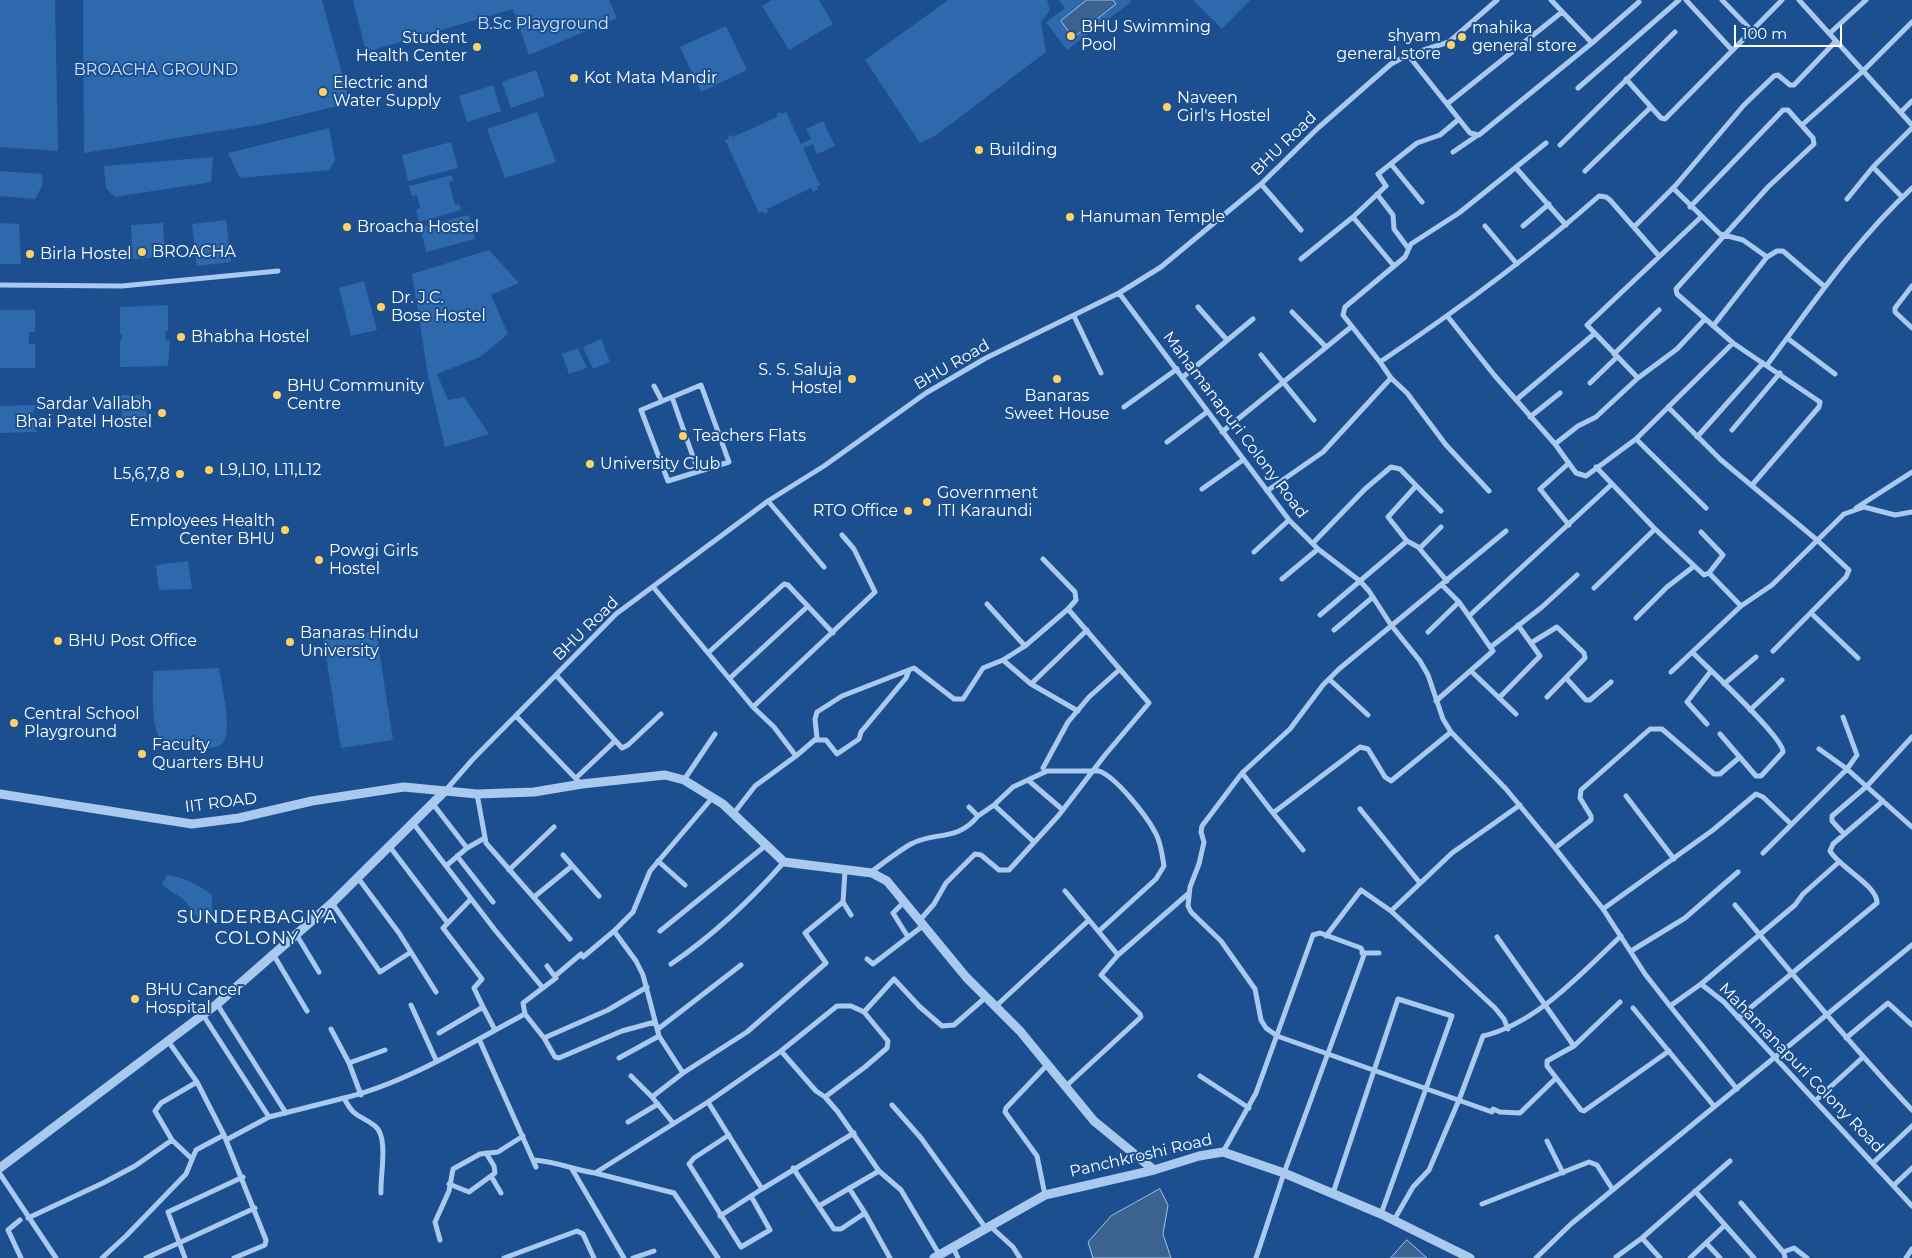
<!DOCTYPE html>
<style>
body{margin:0}
#map{position:relative;width:1912px;height:1258px;overflow:hidden;background:#1b4f8f;font-family:Montserrat,sans-serif}
canvas{display:block}
.scale{position:absolute;left:1734px;top:25px;width:108px;height:22px;box-sizing:border-box;border:2px solid #fff;border-top:0;padding-left:6px;font-size:15px;line-height:18px;white-space:nowrap;color:#fff;-webkit-text-stroke:4px #1b4f8f;paint-order:stroke}
</style>
<div id="map">
<canvas width="1912" height="1258"></canvas>
<div class="scale">100 m</div>
</div>
<script>
const ctx = document.querySelector('canvas').getContext('2d');
ctx.lineJoin = 'round';
function fillPath(path, color) {
  ctx.fillStyle = color;
  ctx.fill(path, 'evenodd');
}
function stroke(path, color, width, dash) {
  ctx.strokeStyle = color;
  ctx.lineWidth = width;
  ctx.lineCap = dash ? 'butt' : 'round';
  ctx.setLineDash(dash || []);
  ctx.stroke(path);
}
function label(font, color, halo, rows, align = 'center') {
  ctx.font = font + ' Montserrat,sans-serif';
  ctx.lineWidth = 4;
  ctx.setLineDash([]);
  ctx.textBaseline = 'middle';
  ctx.strokeStyle = halo;
  ctx.fillStyle = color;
  for (const [text, x, y, turn = 0] of rows) {
    ctx.save();
    ctx.translate(x, y);
    ctx.rotate((+turn || 0) * Math.PI / 180);
    ctx.textAlign = isNaN(turn) ? turn : align;
    if (halo) ctx.strokeText(text, 0, 0);
    ctx.fillText(text, 0, 0);
    ctx.restore();
  }
}
fillPath(new Path2D(`
 M0,0H55L58,151L0,147Z
 M83,0H322L350,103L263,124L84,153Z
 M353,0H609L617,18L529,55L513,9L366,52Z
 M772,0H819L833,24L789,50L762,6Z
 M948,0H1047L1050,10L1041,22L1046,52L935,136L920,143L865,60Z
 M1059,0H1130L1131,2L1067,50L1046,22L1065,8Z
 M1193,0H1250L1222,29Z
 M726,26L747,70L701,92L680,47Z
 M536,70L545,96L511,108L502,82Z
 M493,85L501,111L467,122L459,96Z
 M537,112L556,162L505,178L487,129Z
 M780,112L781,114L786,112L801,144L811,139L806,129L823,121L835,146L817,154L813,144L803,148L820,185L817,186L818,189L813,192L811,188L767,209L768,212L764,214L763,211L759,213L725,140L729,139L728,136L732,135L733,137L777,117V114Z
 M329,128L335,160L329,170L240,178L228,153Z
 M451,142L458,168L408,181L402,155Z
 M213,157L211,182L115,197L106,188L104,166Z
 M0,171L42,174L43,184L35,199L0,196Z
 M452,175L453,181L449,182L455,205L459,204L461,210L419,222L416,210L420,208L417,195L412,196L409,186Z
 M469,215L475,239L426,252L420,227Z
 M226,220L231,262L197,266L192,224Z
 M0,223L19,224L21,264H0Z
 M163,223L165,257L133,259L131,225Z
 M489,250L519,283L491,295L508,334L480,357L437,374L448,400L464,397L489,434L445,447L428,375L412,274Z
 M364,281L377,330L351,336L339,288Z
 M168,305V331H165L166,341L170,340L168,366L120,367V340H122V335L120,334V307Z
 M0,310H35V332H29V344H35V368H0Z
 M601,339L610,362L593,369L583,347Z
 M578,348L587,368L569,374L562,354Z
 M121,395H146L147,425H122Z
 M36,405L31,417L37,432L0,433V406Z
 M188,561L192,589L159,590L156,565Z
 M376,631L393,740L341,748L323,639Z
 M219,668C221,683 236,740 219,746C204,751 183,749 168,750C148,732 154,696 153,671Z
 M167,875C182,877 200,885 212,895V915L198,918C192,912 189,904 183,899C176,893 171,893 162,884Z`), '#2e69ad');
const water = new Path2D(`
 M1087,0H1113L1116,4L1073,38L1061,21Z
 M1160,1189L1168,1205L1163,1234L1171,1258H1093L1088,1242L1111,1216Z
 M1407,1240L1427,1258H1391Z`);
fillPath(water, '#3c6290');
stroke(water, '#9cc4f0', 1);
stroke(new Path2D(`
 M1686,0L1732,50
 M1722,0L1751,30
 M1799,0L1912,125
 M1830,33L1866,0
 M1592,43L1639,2
 M1408,55L1470,133L1479,135L1592,43L1551,0
 M1626,79L1661,118L1665,119L1782,0
 M1578,88L1679,0
 M1447,104L1562,12
 M1901,112L1912,101
 M1802,125L1863,71L1912,22
 M1546,143L1459,213L1411,244L1405,257L1345,307L1343,315L1380,362C1456,311 1530,257 1599,196L1606,197L1610,200L1659,256
 M1560,145L1675,32
 M1453,152L1478,135
 M1391,164L1422,202
 M1873,167L1902,197
 M1516,168L1566,225
 M1585,171L1651,107
 M1261,184L1301,230
 M1673,188L1720,234L1743,240L1767,257L1777,251H1783L1825,287
 M1377,194L1393,215L1394,229L1408,248
 M1847,199L1873,167L1912,128
 M1690,207L1783,110H1788L1813,138L1814,144L1768,187L1676,289L1677,294L1733,343L1820,402L1819,407L1752,485
 M1353,217L1394,266
 M1485,226L1517,264
 M1523,226L1549,204
 M1634,227L1676,185L1744,105L1774,76L1778,75L1790,85H1794L1836,41
 M1301,259L1353,217L1386,186L1378,174L1417,143L1440,135L1459,119
 M0,285L122,286L278,271
 M1912,286L1895,308V312L1912,328
 M1119,293L1289,520L1318,549L1360,581L1369,591L1391,625L1420,661L1428,675L1443,719L1451,732L1506,789L1555,848L1603,909L1645,974L1670,1006L1701,984L1724,1002L1912,1206
 M1198,307L1227,340
 M1292,312L1326,347
 M1074,316L1101,373
 M1448,317L1495,376L1555,444L1576,473L1586,476L1636,439L1733,343
 M1713,326L1767,257
 M1787,338L1835,374
 M1614,354L1659,310
 M1261,355L1314,420
 M1380,362L1391,378L1407,393L1446,445L1489,491
 M1767,365C1813,304 1855,241 1912,188
 M1183,377L1253,319
 M1638,378L1587,325L1701,217
 M1590,383L1617,357
 M701,385L729,462L668,481L641,410Z
 M654,386L662,401
 M672,397L698,471
 M1516,400L1594,334
 M1124,407L1177,369
 M1668,407L1721,460L1817,540L1849,570L1846,577L1773,651
 M1530,417L1560,393
 M1732,430L1780,373
 M1222,432L1351,327
 M1697,437L1763,363
 M1636,439L1706,508
 M1167,442L1207,412
 M1555,444L1578,426L1596,417L1638,378L1677,349L1705,319
 M1569,463L1540,489L1569,525
 M1596,467L1655,529L1704,575L1709,573L1723,555L1701,532
 M1202,489L1243,460
 M1267,491L1323,452L1391,378
 M768,501L824,567
 M1856,508L1912,472
 M1407,541L1388,517L1416,486
 M1313,543L1365,489L1391,467L1400,469L1441,511
 M1419,548L1447,581
 M1254,552L1289,520
 M1282,579L1318,549
 M654,588L753,707L875,592L854,549L842,535
 M1594,588L1655,529
 M987,604L1025,646L1003,660
 M1741,606L1772,585L1844,514L1864,507L1895,515L1912,512
 M1812,614L1858,658
 M1320,615L1407,541L1420,548L1441,527
 M1469,616L1612,484
 M1636,618L1667,587L1693,567
 M1334,630L1373,597
 M1428,632L1459,602
 M1531,643L1557,627L1584,653L1585,658L1547,697
 M1025,646L1068,609
 M1492,646L1542,607L1577,575
 M709,652L784,584L788,585L833,633
 M1693,653C1707,667 1784,738 1783,752L1761,776H1756L1720,734
 M1471,671L1516,714
 M1671,672L1741,606L1709,573
 M556,675L622,748L628,745L661,714
 M730,678L808,606
 M1329,679L1368,715
 M1567,679L1586,700H1590L1611,682
 M1031,684L1078,711
 M1724,684L1756,657
 M1499,698L1540,656L1518,625
 M1436,701L1493,651L1459,602L1442,585
 M1750,710L1782,680
 M516,716L581,784
 M1707,724L1687,702L1711,671
 M816,740H826L837,754L859,739L861,732L906,678L909,670
 M1819,749L1847,769L1912,827
 M796,756L817,738L815,719L817,712L842,696L914,668L954,699H963L983,668L1003,660L1031,684L1087,630
 M1043,768L1068,722L1089,697L1119,670
 M1242,773L1273,813L1360,747L1368,749L1385,777L1391,781L1451,732
 M576,778L614,742
 M684,780L715,734
 M1028,780L1063,810
 M445,791L473,759L616,614L768,501L824,466L926,393L986,358L1119,293L1161,267L1261,184L1318,128L1391,64L1408,55L1449,42L1497,0
 M477,794L486,843L570,939
 M1626,796L1674,859
 M713,797L650,871L633,912L614,931L636,961L643,975L659,1036L683,1073L747,1032L826,963L805,933L843,902
 M433,804L467,848
 M969,807L978,816L994,805
 M1360,809L1420,883
 M734,813L755,786L796,756L774,727L753,707
 M1273,813L1303,850
 M413,823L495,930L543,988
 M1844,834L1832,821V816L1867,786L1912,737
 M1033,841L994,805L1013,787L1047,771H1099C1116,777 1146,815 1155,832C1161,842 1162,854 1164,866L1156,879L1099,931
 M390,847L447,922
 M1555,848L1591,820V816L1580,798L1581,790L1650,729H1662L1714,774H1720L1740,757
 M1763,853L1847,769L1857,755L1843,717
 M563,855L599,896
 M457,856L493,902
 M658,861L685,885
 M446,866L467,848L483,839
 M509,870L554,827
 M845,871L843,902L851,915
 M870,873C883,863 897,852 911,844C935,831 957,842 978,816
 M358,878L399,933L436,992
 M1065,891L1118,955L1189,893
 M534,897L572,866
 M471,899L443,928L482,979L474,988L483,1007
 M904,902L893,913L908,937
 M332,903L380,972L411,952
 M1735,905C1793,975 1850,1044 1912,1110
 M1603,909L1713,830L1756,794L1763,797L1791,824
 M1391,911L1495,1008L1504,1019L1508,1029
 M920,920L934,904L946,883L975,854L981,855L999,870H1009L1059,815L1105,755L1149,703L1068,609L1076,600L1075,592L1043,559
 M660,931L765,846
 M296,934L319,972
 M1326,936L1361,890L1391,911L1452,853L1520,805
 M1497,937L1574,1046L1620,1002
 M1631,951L1685,918L1738,872
 M1362,953H1379
 M273,954L307,1011
 M583,957L614,931
 M867,959L873,964L924,925
 M671,964C715,934 749,902 784,862
 M555,976L581,954
 M1701,984L1795,905L1803,894L1839,862
 M217,1004L286,1113
 M411,1005L436,1060
 M996,1006L1089,920
 M1670,1006L1737,1089
 M1633,1008L1714,1106
 M864,1012L894,979L920,1007L942,1026L954,1025L986,997
 M525,1014L523,1003L556,978L547,966
 M203,1015L269,1117
 M1738,1018L1877,903C1878,886 1839,867 1830,851L1833,844L1883,801
 M331,1029L349,1063L361,1095
 M658,1029L741,965
 M439,1033L483,1007L495,1030
 M544,1038L555,1057L559,1058L622,1031L655,1022
 M1846,1038L1888,1003L1912,1025
 M479,1039L536,1167
 M168,1041L197,1082L224,1135L266,1240L265,1245L234,1258
 M1574,1046L1547,1061V1066L1581,1110L1584,1111L1669,1051
 M781,1051L816,1091L825,1097
 M619,1058L659,1036
 M349,1063L385,1050
 M631,1076L652,1097L683,1073
 M1200,1076L1249,1108
 M1065,1087L1141,1017L1140,1014L1101,975L1118,955
 M652,1097L673,1123
 M344,1098C405,1084 470,1043 525,1014L544,1038L608,1010L647,987
 M1815,1101L1862,1058
 M708,1102L781,1051L837,1006H851L864,1012L888,1041L887,1048L865,1067L825,1097L838,1112L879,1171L819,1206
 M892,1105L921,1138L985,1227
 M1493,1109L1500,1112L1520,1113L1556,1078
 M1492,1112L1277,1036L1266,1028L1261,1020L1255,989L1221,941L1191,912L1188,906L1190,887L1199,864L1204,842L1201,832L1202,826L1242,773L1290,729L1323,685L1339,669L1506,531
 M628,1122L658,1104
 M729,1135L694,1158L689,1164L741,1247L770,1230L751,1196L762,1189
 M172,1140L155,1111L161,1103L197,1082
 M226,1140L269,1117L344,1098C355,1119 358,1113 375,1126C389,1137 380,1175 381,1193
 M1547,1141L1563,1173
 M1223,1152L1256,1093L1313,935L1320,933L1361,948L1364,955L1284,1173L1256,1258
 M533,1160C555,1161 574,1170 595,1173L708,1102L762,1189L854,1133
 M1874,1162L1912,1126
 M793,1168L834,1229H841L865,1213L890,1258
 M572,1169L624,1258
 M879,1171L901,1190L939,1254
 M595,1173L674,1193L718,1258
 M0,1174L56,1258
 M491,1176L501,1193
 M449,1184L469,1192L495,1173L494,1166L486,1153
 M1894,1185L1912,1168
 M849,1188L865,1213
 M1695,1191L1754,1258
 M1333,1193L1398,999L1452,1016L1381,1214
 M1045,1195L1037,1156L1005,1112L1006,1108L1047,1065
 M1741,1203L1784,1253L1785,1258
 M1482,1204L1589,1162L1597,1165L1613,1190
 M720,1216L751,1196
 M28,1218L103,1183L135,1166L172,1140L192,1159
 M20,1220L8,1230L21,1258
 M1394,1220L1413,1187L1429,1170L1459,1100L1483,1036C1538,1023 1581,973 1621,936
 M990,1226L1013,1247L1020,1258
 M1642,1238L1660,1258
 M440,1240L435,1222L449,1191L453,1169L480,1154L498,1152L523,1136
 M1707,1244L1720,1258
 M953,1247L958,1258
 M1783,1252L1794,1248L1807,1258
 M1616,1257L1642,1238L1730,1161
 M102,1258L126,1236L186,1174L196,1150L224,1135
 M146,1258L255,1208
 M185,1258L168,1212L243,1177
 M504,1258L577,1231L583,1234L594,1258
 M633,1258L654,1251
 M1536,1258L1571,1224L1912,945
 M1690,1258L1724,1226
 M1906,1258L1912,1249`), '#a9c9ee', 5);
stroke(new Path2D(`
 M0,794L192,824L239,818L312,801L404,787L477,794L534,792L582,784L665,775L684,780L723,804L784,862L872,873L887,881L966,977L1020,1031L1094,1121L1154,1170
 M0,1168L217,1004L332,903L445,791
 M934,1258L1045,1195L1154,1170L1199,1156L1223,1152L1284,1173L1381,1214L1470,1258`), '#a9c9ee', 9);
for (const [x, y, r, color] of [
 [1071,36,5,"#ffd166"],
 [1462,37,5,"#ffd166"],
 [1451,45,5,"#ffd166"],
 [477,47,5,"#ffd166"],
 [574,78,5,"#ffd166"],
 [323,92,5,"#ffd166"],
 [1167,107,5,"#ffd166"],
 [979,150,5,"#ffd166"],
 [1070,217,5,"#ffd166"],
 [347,227,5,"#ffd166"],
 [142,252,5,"#ffd166"],
 [30,254,5,"#ffd166"],
 [381,307,5,"#ffd166"],
 [181,337,5,"#ffd166"],
 [852,379,5,"#ffd166"],
 [1057,379,5,"#ffd166"],
 [277,395,5,"#ffd166"],
 [162,413,5,"#ffd166"],
 [683,436,5,"#ffd166"],
 [590,464,5,"#ffd166"],
 [209,470,5,"#ffd166"],
 [180,474,5,"#ffd166"],
 [927,502,5,"#ffd166"],
 [908,511,5,"#ffd166"],
 [285,530,5,"#ffd166"],
 [319,560,5,"#ffd166"],
 [58,641,5,"#ffd166"],
 [290,642,5,"#ffd166"],
 [14,723,5,"#ffd166"],
 [142,754,5,"#ffd166"],
 [135,999,5,"#ffd166"]
]) {
  const dot = new Path2D();
  dot.arc(x, y, r, 0, 2 * Math.PI);
  ctx.fillStyle = color;
  ctx.fill(dot);
  stroke(dot, '#1b4f8f', 2);
}
label('16px', '#cfe3fa', '#1b4f8f', [
 ["B.Sc Playground",543,24],
 ["BROACHA GROUND",156,70]
]);
label('16px', '#fff', '#1b4f8f', [
 ["BHU Swimming",1081,27],
 ["Pool",1081,45],
 ["mahika",1472,28],
 ["general store",1472,46],
 ["shyam",1441,36,"right"],
 ["general store",1441,54,"right"],
 ["Student",467,38,"right"],
 ["Health Center",467,56,"right"],
 ["Kot Mata Mandir",584,78],
 ["Electric and",333,83],
 ["Water Supply",333,101],
 ["Naveen",1177,98],
 ["Girl's Hostel",1177,116],
 ["Building",989,150],
 ["Hanuman Temple",1080,217],
 ["Broacha Hostel",357,227],
 ["BROACHA",152,252],
 ["Birla Hostel",40,254],
 ["Dr. J.C.",391,298],
 ["Bose Hostel",391,316],
 ["Bhabha Hostel",191,337],
 ["S. S. Saluja",842,370,"right"],
 ["Hostel",842,388,"right"],
 ["BHU Community",287,386],
 ["Centre",287,404],
 ["Banaras",1057,396,"center"],
 ["Sweet House",1057,414,"center"],
 ["Sardar Vallabh",152,404,"right"],
 ["Bhai Patel Hostel",152,422,"right"],
 ["Teachers Flats",693,436],
 ["University Club",600,464],
 ["L9,L10, L11,L12",219,470],
 ["L5,6,7,8",170,474,"right"],
 ["Government",937,493],
 ["ITI Karaundi",937,511],
 ["RTO Office",898,511,"right"],
 ["Employees Health",275,521,"right"],
 ["Center BHU",275,539,"right"],
 ["Powgi Girls",329,551],
 ["Hostel",329,569],
 ["Banaras Hindu",300,633],
 ["University",300,651],
 ["BHU Post Office",68,641],
 ["Central School",24,714],
 ["Playground",24,732],
 ["Faculty",152,745],
 ["Quarters BHU",152,763],
 ["BHU Cancer",145,990],
 ["Hospital",145,1008]
], 'left');
label('16px', '#fff', '#1b4f8f', [
 ["BHU Road",1284,144,-44],
 ["BHU Road",952,365,-30],
 ["Mahamanapuri Colony Road",1235,425,53],
 ["BHU Road",586,629,-44],
 ["IIT ROAD",221,803,-7],
 ["Mahamanapuri Colony Road",1801,1068,46],
 ["Panchkroshi Road",1141,1156,-13]
]);
ctx.letterSpacing = '1px';
label('18px', '#fff', '#1b4f8f', [
 ["SUNDERBAGIYA",257,918],
 ["COLONY",257,939]
]);
ctx.letterSpacing = '0px';
</script>
